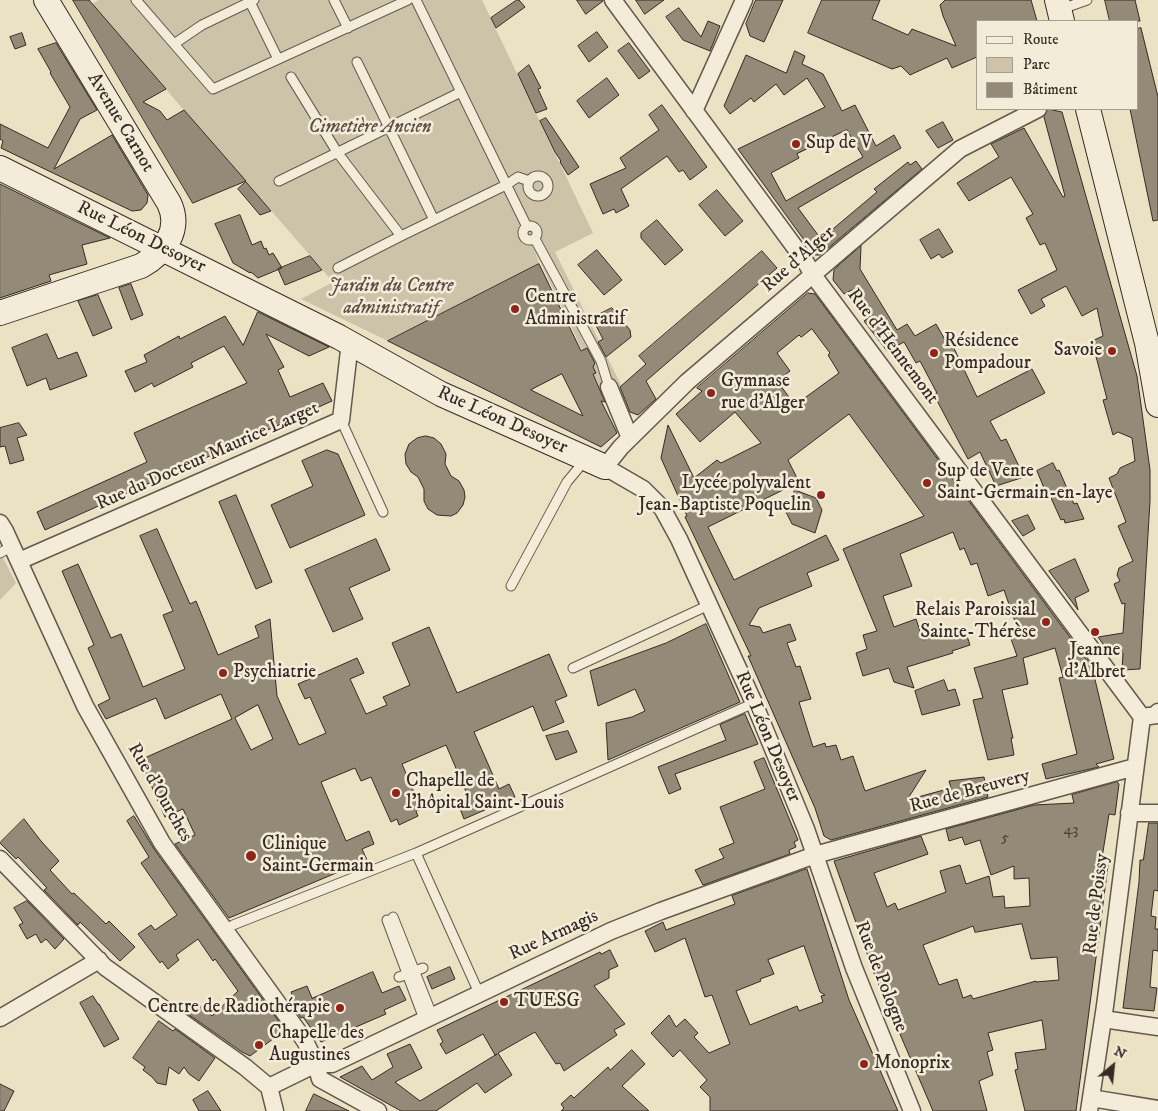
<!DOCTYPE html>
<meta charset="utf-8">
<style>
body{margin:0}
#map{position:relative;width:1158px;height:1111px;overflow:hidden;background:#ebe2c4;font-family:"IM FELL DW Pica",serif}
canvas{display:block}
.legend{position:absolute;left:976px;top:20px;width:162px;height:90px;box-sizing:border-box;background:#f2ecd9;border:1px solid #a79e91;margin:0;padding:6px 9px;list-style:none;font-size:15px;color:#362a25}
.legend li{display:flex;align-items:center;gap:10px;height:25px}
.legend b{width:25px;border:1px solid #a79e91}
.north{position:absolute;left:1088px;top:1041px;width:50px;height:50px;-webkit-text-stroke:4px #f2ecd9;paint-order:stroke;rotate:28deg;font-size:14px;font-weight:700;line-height:20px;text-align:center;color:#362a25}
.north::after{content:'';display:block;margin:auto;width:18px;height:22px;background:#362a25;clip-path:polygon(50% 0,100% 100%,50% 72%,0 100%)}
</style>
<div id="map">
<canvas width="1158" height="1111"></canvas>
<ul class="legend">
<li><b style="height:6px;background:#f2ecd9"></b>Route</li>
<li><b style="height:14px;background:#ccc3a9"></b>Parc</li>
<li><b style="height:14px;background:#948a78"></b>Bâtiment</li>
</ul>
<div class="north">N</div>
</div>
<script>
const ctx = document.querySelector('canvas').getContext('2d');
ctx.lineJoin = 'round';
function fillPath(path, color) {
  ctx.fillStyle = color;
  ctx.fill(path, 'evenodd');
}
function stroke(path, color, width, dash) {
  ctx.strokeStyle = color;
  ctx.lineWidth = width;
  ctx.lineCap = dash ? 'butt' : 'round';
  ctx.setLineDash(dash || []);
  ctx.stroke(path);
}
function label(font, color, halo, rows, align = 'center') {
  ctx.font = font + ' "IM FELL DW Pica",serif';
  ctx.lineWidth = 5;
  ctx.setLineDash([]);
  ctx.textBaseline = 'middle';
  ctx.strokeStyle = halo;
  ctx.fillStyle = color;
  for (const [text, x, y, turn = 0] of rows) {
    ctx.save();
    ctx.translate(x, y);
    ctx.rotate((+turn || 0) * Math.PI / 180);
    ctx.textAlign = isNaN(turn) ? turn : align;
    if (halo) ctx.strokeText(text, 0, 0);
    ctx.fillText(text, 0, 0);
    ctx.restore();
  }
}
fillPath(new Path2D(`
 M99,0H482L593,233L555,252L621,385L617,389L615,384L601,390L535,251L539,264L388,341L301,299L333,282L92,4Z
 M0,552L16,583L0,600Z`), '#ccc3a9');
const building = new Path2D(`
 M73,0H89L166,89L143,102L160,111L167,120L184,110L246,181L193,203Z
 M517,0H519L525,7L496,28L491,18Z
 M577,0H603V1L586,14Z
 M636,0H664L645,14Z
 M756,0H783L764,42L750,36L746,24Z
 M822,0H880L872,19L908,35L912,29L956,46L943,16L940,5L945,0H1031L1037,21H977V57L952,68L947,58L910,75L901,66L892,69L808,33Z
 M1105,0H1135L1140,21H1110Z
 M679,8L701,37L708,21L720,26L710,51L683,40L666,17Z
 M1141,28L1158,97V220L1153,221L1130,109H1137V29Z
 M597,32L608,47L589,62L578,46Z
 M22,33L26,45L15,49L10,37Z
 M56,43L97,110L80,119L54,169L112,135L148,195L147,203L141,210L132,211L1,148L3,141L0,139V124L48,148L70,107L50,73L51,72L38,49Z
 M629,43L650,71L639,79L618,51Z
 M795,51L805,56L802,64L823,74L842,111L855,105L876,146L894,135L901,148L798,208L821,239L877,192L874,189L908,162L910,165L916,161L922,169L820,255H815L738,149L825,107L807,78L784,95L776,84L754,102L751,98L730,114L724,106L746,55L786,73ZM847,130L863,157L786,201L771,173L799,158L797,154Z
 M529,65L541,88L538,89L547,109L536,113L518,74Z
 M607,78L619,95L589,118L577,101Z
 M662,105L707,167L690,180L683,170L679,172L667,156L621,189L629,206L616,213L614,209L603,214L590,184L626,168L620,158L659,130L649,115Z
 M1048,109L1062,112L1137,376L1150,470V501L1140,669L1122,670L1123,653L1111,655L1098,637L1123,633L1125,603L1122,604L1114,584L1120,581L1117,575L1119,568L1133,561L1118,526L1126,522L1109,478L1117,474L1120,468L1135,461L1132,438L1118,432L1113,435L1103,400L1107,399L1092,341L1103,336L1097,308L1082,316L1066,286L1041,299L1045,306L1031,314L1018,290L1057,270L1045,243L1040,245L1026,218L1033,214L1011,177L969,201L957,183L999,157L991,144L1024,128L1063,197L1065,196L1044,117Z
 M546,118L579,167L568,175L560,162L561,161L555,152L540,121Z
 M943,122L953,140L938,148L926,131Z
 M246,182L271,211L260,215L238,189Z
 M0,184L69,218L110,238L82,245L87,264L49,275L51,281L0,298Z
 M717,190L743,221L725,236L699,205Z
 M240,215L252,245L261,241L264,249L266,248L269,255L273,253L282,268L258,278L251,272L250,273L233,263L215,224Z
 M657,220L683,250L665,265L641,238V233Z
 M939,229L953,252L942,258L939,254L931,259L920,240Z
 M861,246L860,269L897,330L907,324L915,336L936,324L948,345L952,344L977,397L1032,369L1045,393L990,421L1001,441L1006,439L1024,477L996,486L980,452L968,459L934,395L937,393L920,361L916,363L904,342L887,351L864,321L870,317L852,290L844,294L833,280L834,270Z
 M597,250L622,280L604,295L578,265Z
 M762,251L777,268L646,381L656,399L638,415L630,412L620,387L646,364L639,356Z
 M310,256L322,270L285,285L278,269Z
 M539,264L581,351L587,348L595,363L593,367L596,373L593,374L605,402L601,401L617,433L601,447L388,341ZM562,374L583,416L531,390Z
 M131,284L143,315L131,320L119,288Z
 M808,293L815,294L1092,667L1114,759L1096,764L1099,767L1046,779L1042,764L1077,754L1059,678L1063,677L1055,648L1023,658L1028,684L1002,690L1013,738H1011L1014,755L988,760L973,700L983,698L974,668L1017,656L1009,633L1018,630L1004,590L988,596L977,563L971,565L964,548L960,550L953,532L900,554L912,586L883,596L894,627L916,619L923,640L964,627L970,645L952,651L953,653L907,667L914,688L894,682L889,668L863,676L856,653L867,649L863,635L877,631L843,549L924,516L849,414L788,460L798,480L786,487L787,488L708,527L734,580L826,535L839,560L807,573L812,586L759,608L749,625L760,627L763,633L790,624L796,640L787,643L796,667L800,666L811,699L799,702L813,747L825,743L826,747L836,745L841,760L853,756L865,791L926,770L907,800L951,788L949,781L984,777L988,797L831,840L824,836L815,808L748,656H751L685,517L687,516L661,458L668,425L694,478L717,460L721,463L761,443L735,412L700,442L676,414L702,391L697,388ZM812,329L830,353L828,355L839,373L795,405L777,381L790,371L777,353L799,335L801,337Z
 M98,295L112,328L93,336L78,301Z
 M612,308L630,330L631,337L606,357L598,342L603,339L592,318Z
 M258,312L329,347L309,356L266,334L284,367L278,370L290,397L323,383L332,401L45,530L37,512L147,462L134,433L247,383L224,346L191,363L193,367L154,387L152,383L135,392L125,371L147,362L144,355L179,336L180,339L225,316L243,345Z
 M47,334L58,359L77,352L87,376L50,390L46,378L27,386L12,348Z
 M19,423L27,435L17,438L24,460L10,464L5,446L0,447V428Z
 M426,436L434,438L441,444L446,454L445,464L451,476L459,481L464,490L465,497L463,505L457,513L451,516L437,515L428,509L424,501V489L418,477L411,472L406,464L405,454L409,444L417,438Z
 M327,450L338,454L365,515L290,548L271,505L313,486L302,461Z
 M1053,463L1057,471L1059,470L1074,504L1077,503L1084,519L1065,523L1064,519L1061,520L1046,487L1044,488L1037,471Z
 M795,490L816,498L822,510L815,533L792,524L786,512Z
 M236,495L272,582L256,589L219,502Z
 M1028,515L1035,529L1023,536L1012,521Z
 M157,529L190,604L196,601L218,655L259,637L255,626L270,619L277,696L299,745L326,733L310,697L305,699L298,684L357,658L364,673L350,679L366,714L387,705L383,697L410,685L392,643L429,627L457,693L549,654L567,696L555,701L564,722L543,731L533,706L474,732L499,789L509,784L515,797L464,819L459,806L470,801L446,745L402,764L421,809L416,811L418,816L399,825L397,819L391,822L371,777L361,781L355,768L321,782L346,841L369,831L374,844L362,849L367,860L229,918L175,844L195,835L183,809L165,817L140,760L232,719L221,694L165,719L156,698L106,719L98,705L110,699L88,648L94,645L62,571L78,564L111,638L121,634L143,687L185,669L163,615L173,611L140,536ZM258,705L273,739L251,750L235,718Z
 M376,539L390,570L349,588L363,619L333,632L305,570Z
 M1075,559L1089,591L1075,598L1078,610L1049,571Z
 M706,624L740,702L608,760L606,723L632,717L645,711L635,689L598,706L590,671L666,643Z
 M944,680L948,691L955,689L960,705L922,715L915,691Z
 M745,714L758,744L675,774L681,789L669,794L658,767L726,740L720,725Z
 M568,731L577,752L556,760L546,736Z
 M764,758L798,840L794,842L796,847L789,850L790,854L703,885L695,870L724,858L719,849L734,843L720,807L765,789L754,762Z
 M1117,782L1119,784L1115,815L1109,814L1102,858H1109L1076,1111H1025L1015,1070L1018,1069L1015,1053L1046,1049L1042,1020L988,1033L993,1050L987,1052L993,1075L979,1081L987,1111H933L875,976L834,861L921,836L928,854L874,873L887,907L895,903L898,910L946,892L940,871L960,865L966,884L989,876L993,897L1004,896L1005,908L1030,906L1029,878L1014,879V866L991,875L980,840L965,845L962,837L949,841L946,829L1034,805L1074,803L1072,795ZM1022,924L1031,959L1057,957L1059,980L1036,982V981L973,999L971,995L963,998L957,979L939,985L923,945L973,926L975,932Z
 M134,816L154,849L285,1030L250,1056L242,1052L188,1014L197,1003L212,1016L238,991L215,959L213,961L198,939L176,955L179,960L168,969L162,961L160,963L138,934L151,925L155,930L177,915L141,863L149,857L127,821Z
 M24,819L41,841L59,861L50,870L72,894L74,893L106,924L109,921L135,947L120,961L80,922L78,925L44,890L47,888L18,857L16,859L0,843Z
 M1149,823H1158V891L1154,890L1151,916L1156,917L1155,929H1158V951L1153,950L1150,987L1157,988L1154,1011L1123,1008L1139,882L1140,860H1143Z
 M807,869L849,1000L898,1111H710V1097L700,1087L707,1080L680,1050L673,1057L651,1033L669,1015L676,1027L685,1019L698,1033L694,1037L709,1053L730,1044L712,995L705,997L685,938L655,952L645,931L663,922L666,930L735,904L732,896ZM804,946L820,992L825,995L821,996L823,1002L799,1011L797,1006L750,1025L736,991L761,981L760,979L774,974L768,960Z
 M27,901L64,939L55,949L46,939L41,943L36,934L27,939L19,925L23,923L14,908Z
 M610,950L618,966L609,970V978L594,986L625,1024L614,1030L617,1035L564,1071L560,1063L556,1064L535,1032L498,1053L512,1075L485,1093L477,1083L436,1111H401L340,1077L362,1066L372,1080L393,1067L387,1054L410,1044L422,1068L395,1082L420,1101L497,1054L495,1055L483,1034L446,1054L440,1044L443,1042L437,1030L600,952L601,954Z
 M450,967L455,979L432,989L427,977Z
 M373,972L382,993L399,986L406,1000L384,1010L386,1014L321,1042L303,1017L301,1018L292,1006L296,1005L291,992L307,986L312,998Z
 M93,996L98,1004H99L119,1039L104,1047L80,1003Z
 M159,1021L173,1031L175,1029L215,1058L199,1081L189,1074L184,1067L179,1074L169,1067L166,1085L157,1083L152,1077L143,1070L145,1067L133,1058Z
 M632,1050L645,1064L622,1086L649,1111H561L564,1108L561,1104L571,1095L574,1098L608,1067L610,1070Z
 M0,1084L14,1091L4,1111H0Z
 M208,1091L221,1111H199L193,1100Z
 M314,1094L349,1111H306Z`);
fillPath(building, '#948a78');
stroke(building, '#362a25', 1);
const lane = new Path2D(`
 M136,0L213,89L408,0
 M249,0L278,59
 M334,0L348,28
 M416,0L527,227
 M1059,10L1087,0
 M174,44L202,25L254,0
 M357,62L434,220
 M291,77L337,152L401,236L506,185L518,177L529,181
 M528 186a10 10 0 1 1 20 0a10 10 0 1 1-20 0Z
 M279,181L461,92
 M523 233a7 7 0 1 1 14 0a7 7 0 1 1-14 0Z
 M535,239L601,361L609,387
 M338,268L401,236
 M341,420L383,512
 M0,553L12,546
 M511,586L567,482L586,459
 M573,668L709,605
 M416,853L479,993
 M393,917L432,1015
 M387,920L424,1019
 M225,930L233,925L416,853L754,703
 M399,977L423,968`);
const street = new Path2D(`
 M613,0L805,261L813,275L1142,717
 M694,111L744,0
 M609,387L630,438
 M0,523L5,531L85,706L162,843L305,1041L316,1064L320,1079L378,1111
 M19,561L341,420L350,342
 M1142,717L1157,715L1158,712
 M1129,813H1158
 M0,859L105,967L245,1067L269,1087L275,1111
 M0,1018L99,960
 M1103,1019L1158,1027
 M269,1087L316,1064H332L611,931L661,911L815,855L1135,767
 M1091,1098L1158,1109
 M912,1111L854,968L806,829L754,703L679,539L662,508L643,489L605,467L621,447L687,382L960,149L1038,109
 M1089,1111L1105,1006L1142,717`);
const secondary = new Path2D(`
 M1057,0L1062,21
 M1088,109L1147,343L1158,405
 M0,168L339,337L441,394L605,467
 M0,313L141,266C164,253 182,230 169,203L46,0`);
stroke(lane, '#63584d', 11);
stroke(street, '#63584d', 19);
stroke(secondary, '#362a25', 26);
stroke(lane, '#f2ecd9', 9);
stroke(street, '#f2ecd9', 16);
stroke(secondary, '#f2ecd9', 24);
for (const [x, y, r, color] of [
 [796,144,5,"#8f2418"],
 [515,309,5,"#8f2418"],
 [1112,351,5,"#8f2418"],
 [934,353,5,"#8f2418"],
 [711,393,5,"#8f2418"],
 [927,483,5,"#8f2418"],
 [821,495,5,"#8f2418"],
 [1046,622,5,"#8f2418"],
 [1095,632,5,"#8f2418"],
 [223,673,5,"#8f2418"],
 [396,793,5,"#8f2418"],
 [251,856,6,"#8f2418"],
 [504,1002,5,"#8f2418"],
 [340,1008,5,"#8f2418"],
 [259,1045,5,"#8f2418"],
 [864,1064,5,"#8f2418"]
]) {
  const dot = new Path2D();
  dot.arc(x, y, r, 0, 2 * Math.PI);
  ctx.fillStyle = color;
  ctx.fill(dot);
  stroke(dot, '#f2ecd9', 2);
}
label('16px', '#4e423a', null, [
 ["43",1071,831],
 ["5",1005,839]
]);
label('19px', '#362a25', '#f2ecd9', [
 ["Avenue Carnot",120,123,59],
 ["Rue Léon Desoyer",141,238,26],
 ["Rue d'Alger",799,260,-41],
 ["Rue d'Hennemont",892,347,53],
 ["Rue Léon Desoyer",502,421,24],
 ["Rue du Docteur Maurice Larget",208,457,-24],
 ["Rue Léon Desoyer",767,737,67],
 ["Rue de Breuvery",970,792,-15],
 ["Rue d'Ourches",159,793,60],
 ["Rue de Poissy",1097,904,-83],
 ["Rue Armagis",554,936,-25],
 ["Rue de Pologne",880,977,69]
]);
label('italic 19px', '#5c5046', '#f2ecd9', [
 ["Cimetière Ancien",370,128],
 ["Jardin du Centre",391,287],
 ["administratif",391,309]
]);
label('19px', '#362a25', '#f2ecd9', [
 ["Sup de V",806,144],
 ["Centre",525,298],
 ["Administratif",525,320],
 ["Résidence",944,342],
 ["Pompadour",944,364],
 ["Savoie",1102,351,"right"],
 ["Gymnase",721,382],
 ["rue d'Alger",721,404],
 ["Sup de Vente",937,472],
 ["Saint-Germain-en-laye",937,494],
 ["Lycée polyvalent",811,484,"right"],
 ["Jean-Baptiste Poquelin",811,506,"right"],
 ["Relais Paroissial",1036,611,"right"],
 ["Sainte-Thérèse",1036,633,"right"],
 ["Jeanne",1095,651,"center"],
 ["d’Albret",1095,673,"center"],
 ["Psychiatrie",233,673],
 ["Chapelle de",406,782],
 ["l'hôpital Saint-Louis",406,804],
 ["Clinique",262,845],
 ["Saint-Germain",262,867],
 ["TUESG",514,1002],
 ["Centre de Radiothérapie",330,1008,"right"],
 ["Chapelle des",269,1034],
 ["Augustines",269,1056],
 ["Monoprix",874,1064]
], 'left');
</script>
